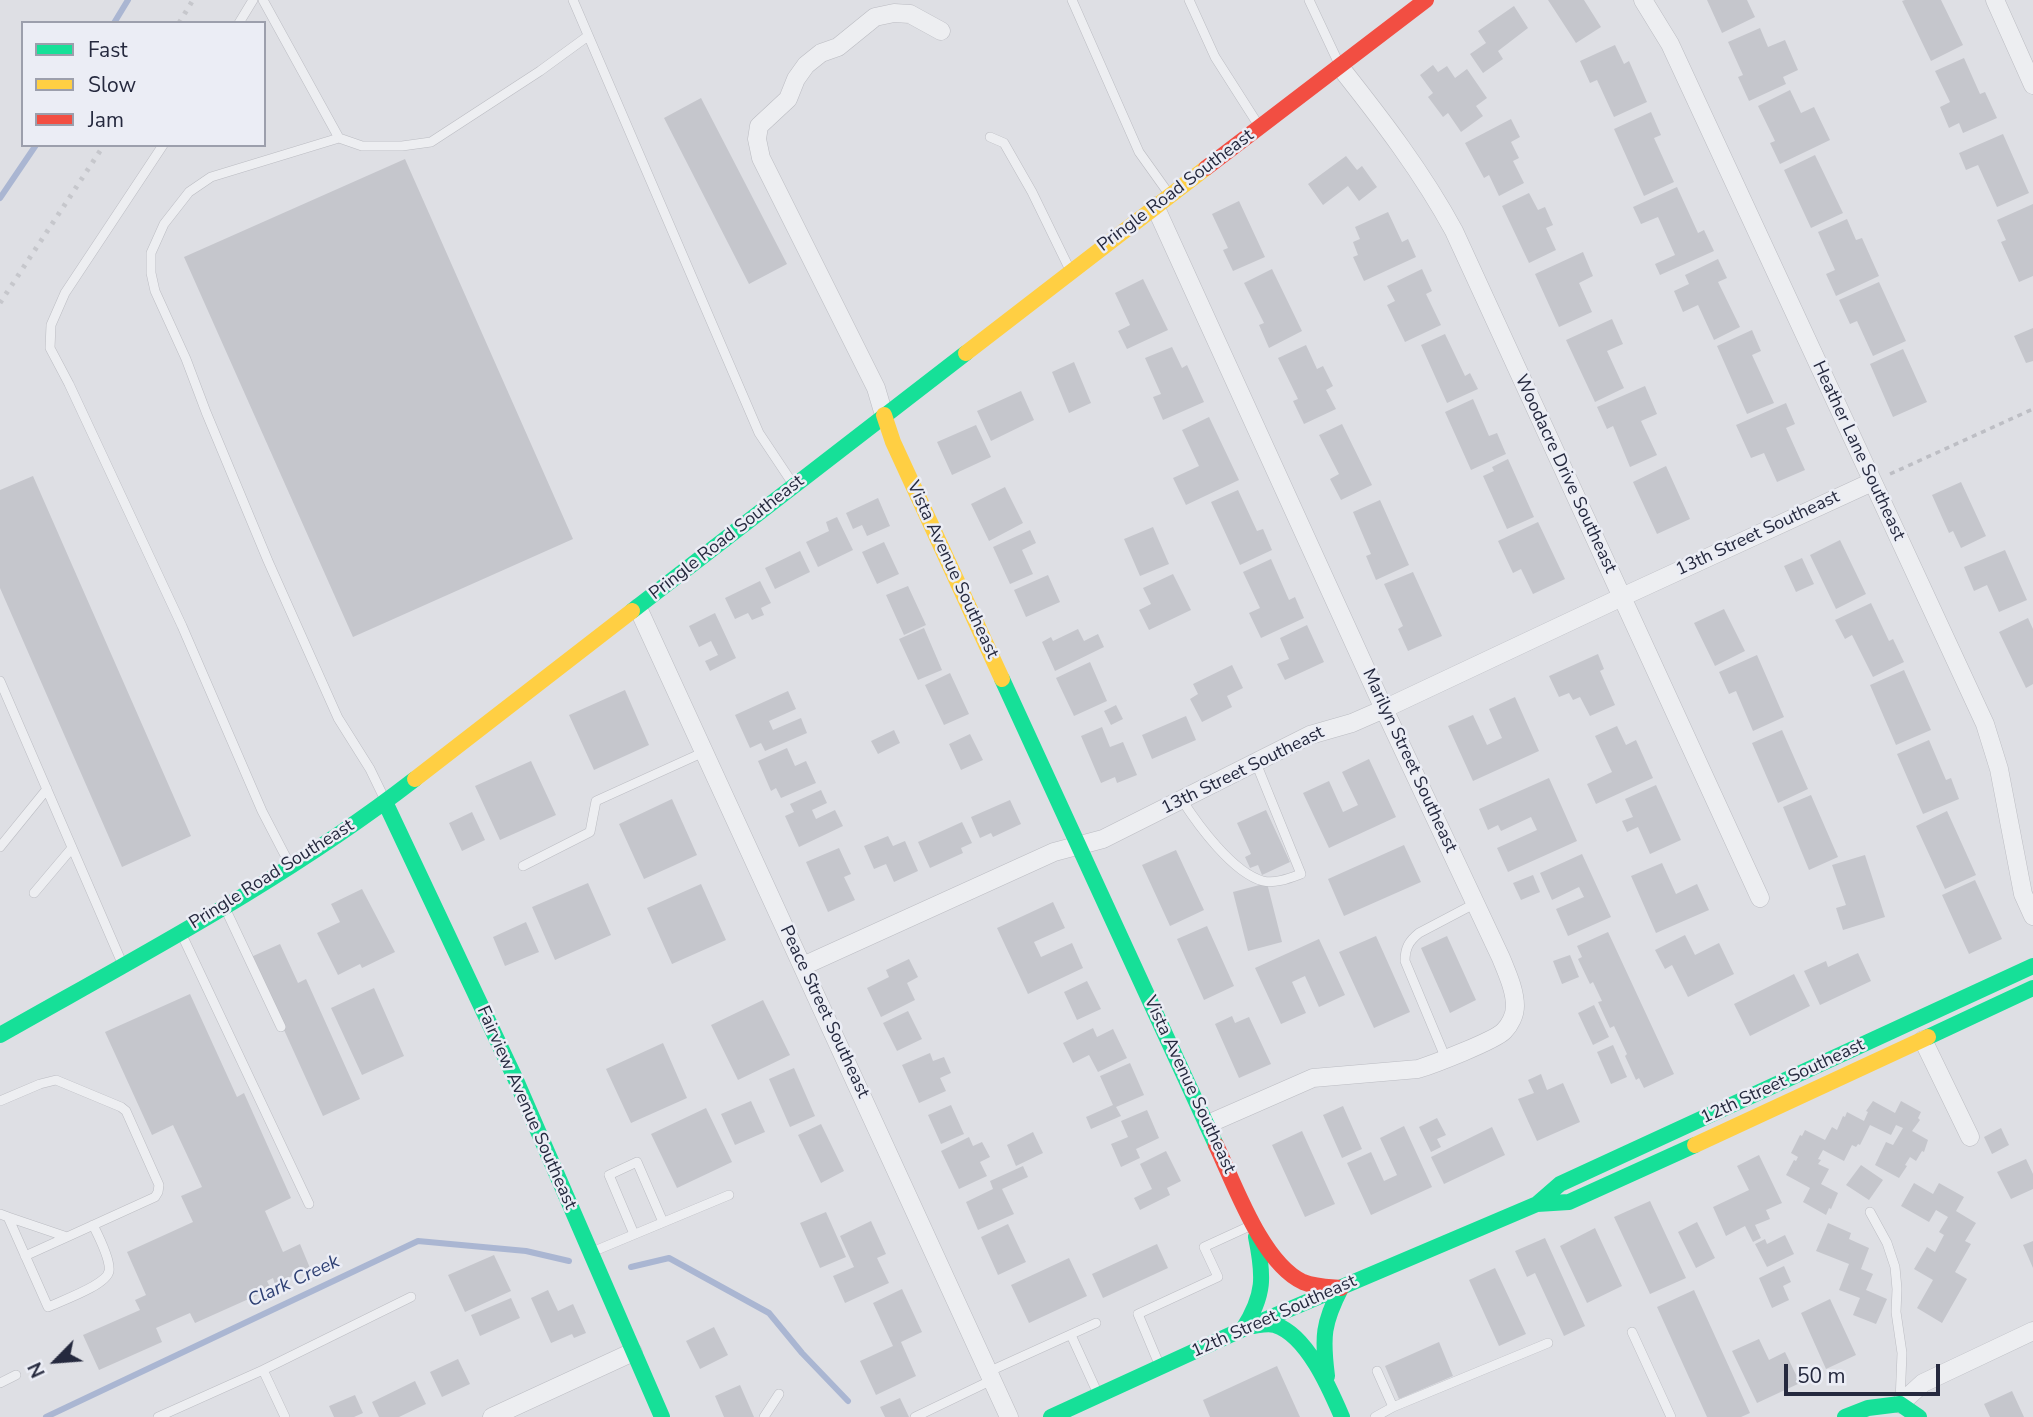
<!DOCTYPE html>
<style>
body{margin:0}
#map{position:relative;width:2033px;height:1417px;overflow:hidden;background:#dedfe4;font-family:"Nunito Sans",sans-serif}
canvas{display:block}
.legend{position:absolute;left:21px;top:21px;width:245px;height:126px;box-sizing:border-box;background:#ebedf5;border:2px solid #9c9fac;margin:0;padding:9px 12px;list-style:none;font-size:21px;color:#25293e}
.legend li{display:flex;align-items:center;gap:14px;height:35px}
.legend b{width:35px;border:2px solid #9c9fac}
.north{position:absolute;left:21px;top:1326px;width:70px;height:70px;-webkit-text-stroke:5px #ebedf5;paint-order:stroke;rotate:245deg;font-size:19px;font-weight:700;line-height:28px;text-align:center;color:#25293e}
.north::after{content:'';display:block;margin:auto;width:24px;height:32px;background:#25293e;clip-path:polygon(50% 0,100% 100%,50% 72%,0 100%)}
.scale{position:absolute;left:1784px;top:1364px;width:156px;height:32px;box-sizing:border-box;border:4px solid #25293e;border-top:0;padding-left:9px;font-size:21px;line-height:24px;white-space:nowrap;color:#25293e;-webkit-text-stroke:5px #ebedf5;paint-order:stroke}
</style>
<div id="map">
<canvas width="2033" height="1417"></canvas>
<ul class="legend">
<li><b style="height:9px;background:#16e098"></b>Fast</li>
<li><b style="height:9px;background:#ffcf43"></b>Slow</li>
<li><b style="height:9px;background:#f24e42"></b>Jam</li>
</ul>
<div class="north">N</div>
<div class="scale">50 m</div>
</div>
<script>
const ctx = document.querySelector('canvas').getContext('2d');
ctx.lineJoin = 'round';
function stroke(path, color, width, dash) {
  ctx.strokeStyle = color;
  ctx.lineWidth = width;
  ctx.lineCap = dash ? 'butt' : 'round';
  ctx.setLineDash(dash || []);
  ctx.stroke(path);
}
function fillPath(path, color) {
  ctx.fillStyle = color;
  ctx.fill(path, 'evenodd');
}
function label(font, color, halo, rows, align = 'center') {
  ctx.font = font + ' "Nunito Sans",sans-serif';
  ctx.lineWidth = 5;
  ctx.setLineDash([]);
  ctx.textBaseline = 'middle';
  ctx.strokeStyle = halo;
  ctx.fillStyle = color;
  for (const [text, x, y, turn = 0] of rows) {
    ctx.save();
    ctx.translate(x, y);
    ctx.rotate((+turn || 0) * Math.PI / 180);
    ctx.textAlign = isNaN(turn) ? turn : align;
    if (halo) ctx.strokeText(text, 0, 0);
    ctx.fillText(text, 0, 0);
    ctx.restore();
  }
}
stroke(new Path2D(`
 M114,23L128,0
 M0,198L36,145
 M631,1267L669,1258L769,1313L802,1353L848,1401
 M46,1417L418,1241L526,1251L569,1261`), '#aab6d2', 6);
fillPath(new Path2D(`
 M1548,0H1584L1601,27L1576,43Z
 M1707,0H1747L1755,17L1722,33Z
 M1905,0H1941L1963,45L1931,61L1902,1Z
 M1514,6L1528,28L1498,51L1503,59L1483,73L1470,54L1486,43L1478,31Z
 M1760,28L1768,47L1785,40L1798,70L1783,77L1786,84L1749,101L1738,77L1743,75L1728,42Z
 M1615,45L1624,64L1629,61L1647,102L1614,117L1597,80L1590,83L1580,61Z
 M1964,58L1980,94L1985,92L1997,118L1963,133L1959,123L1949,128L1940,107L1950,102L1935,71Z
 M1433,65L1438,72L1447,66L1455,78L1467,69L1487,98L1476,106L1483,116L1461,132L1448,113L1443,117L1428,97L1433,93L1420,75Z
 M1790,90L1801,113L1814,107L1830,140L1780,164L1770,143L1775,141L1758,106Z
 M701,98L787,264L749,284L664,118Z
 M1651,112L1661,135L1654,138L1674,182L1644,196L1614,129Z
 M1511,119L1520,137L1511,142L1519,158L1513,161L1524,183L1499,196L1489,175L1484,178L1465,143Z
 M2003,134L2029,193L1997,207L1978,165L1966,170L1959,153Z
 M1815,155L1843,213L1811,228L1784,170Z
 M1346,156L1357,170L1362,166L1377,187L1359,201L1348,186L1323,205L1308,184Z
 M405,159L573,539L353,637L184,257Z
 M1677,187L1698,233L1704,230L1714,251L1660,275L1655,264L1675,255L1658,217L1641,224L1633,207Z
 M1529,193L1538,210L1545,207L1553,225L1546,228L1556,250L1529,263L1502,206Z
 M1239,201L1265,257L1233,271L1223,250L1228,248L1212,214Z
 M2033,204V276L2019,282L2001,242L2006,240L1997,220Z
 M1388,212L1402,242L1408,239L1416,257L1364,281L1353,257L1358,255L1353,242L1360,239L1355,227Z
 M1847,219L1856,240L1862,238L1879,276L1836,296L1826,274L1835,270L1818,232Z
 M1583,252L1593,276L1579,283L1592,312L1559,327L1535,274Z
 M1718,259L1727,278L1718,282L1740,327L1714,340L1698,305L1683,312L1674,291L1689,284L1685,275Z
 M1272,269L1302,331L1269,348L1259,325L1264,323L1244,283Z
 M1422,269L1432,291L1426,294L1441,325L1405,342L1387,305L1395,301L1387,286Z
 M1143,279L1168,330L1127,349L1118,331L1130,325L1115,293Z
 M1879,282L1906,341L1873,356L1857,321L1850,324L1839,300Z
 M1612,319L1623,344L1607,351L1624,388L1595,402L1566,340Z
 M2033,328V361L2026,363L2014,336Z
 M1752,330L1761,351L1752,355L1774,403L1747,414L1717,346Z
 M1445,334L1465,376L1470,373L1478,389L1447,403L1421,345Z
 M1306,345L1317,369L1323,366L1333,386L1326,390L1336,409L1304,424L1293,401L1298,399L1278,358Z
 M1172,347L1182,368L1187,365L1204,402L1163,420L1153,397L1161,394L1145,358Z
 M1903,349L1927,402L1893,417L1870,364Z
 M1074,362L1091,403L1069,413L1052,372Z
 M1645,386L1657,414L1641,421L1657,455L1630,467L1613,426L1607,429L1597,407Z
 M1021,391L1034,420L991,441L977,411Z
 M1473,399L1489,436L1497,433L1506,454L1471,470L1445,412Z
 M1786,403L1795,424L1786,428L1805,470L1777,482L1764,453L1751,458L1736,425Z
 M1209,417L1239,480L1186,505L1173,478L1199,466L1182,430Z
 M1342,424L1372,485L1341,500L1330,479L1339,474L1319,435Z
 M976,425L991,457L952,475L937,442Z
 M1508,459L1534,517L1507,529L1483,476L1494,471L1492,467Z
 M1666,466L1690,519L1657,534L1633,482Z
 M33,476L191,836L122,867L0,588V490Z
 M1961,482L1986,536L1961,548L1953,531L1949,533L1932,495Z
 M1005,487L1023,523L989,541L971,504Z
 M1238,490L1257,531L1263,529L1272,550L1240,565L1211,502Z
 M878,498L890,526L867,536L862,525L853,529L846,513Z
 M1380,500L1409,565L1376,580L1366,556L1371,554L1353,512Z
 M837,517L853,550L818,567L806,542L829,531L826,522Z
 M1538,522L1565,579L1533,594L1521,569L1513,573L1498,541Z
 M1153,527L1169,564L1140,576L1124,539Z
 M1030,530L1036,543L1022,550L1033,574L1010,584L993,547Z
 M1840,540L1866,594L1836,609L1810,555Z
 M884,542L899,574L877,584L862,552Z
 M2005,550L2027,600L1999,612L1987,585L1974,591L1964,567Z
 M800,551L810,572L775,589L765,568Z
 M1802,558L1814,584L1796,592L1784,566Z
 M1271,559L1289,600L1295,597L1304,618L1261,638L1249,613L1260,608L1243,572Z
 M1413,572L1442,636L1408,651L1398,629L1403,626L1384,584Z
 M1173,574L1191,610L1149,630L1139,610L1151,604L1143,588Z
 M1048,575L1060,602L1026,617L1014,590Z
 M760,581L771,603L761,608L764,615L752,620L748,613L735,619L725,598Z
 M908,586L926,625L904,635L886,595Z
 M1871,603L1889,641L1893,639L1904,662L1873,677L1852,635L1845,639L1835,620Z
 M1724,609L1745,651L1715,666L1694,623Z
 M715,613L736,658L710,671L705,661L718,655L711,641L699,647L689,626Z
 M2028,618L2033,629V684L2026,688L1999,632Z
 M1307,625L1324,662L1285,680L1277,664L1289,659L1280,638Z
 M924,628L942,670L918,680L899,639Z
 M1078,629L1084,641L1098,634L1104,647L1055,671L1042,642L1051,637L1053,641Z
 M1598,654L1604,669L1600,671L1615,705L1590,716L1580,697L1573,700L1569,693L1559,697L1549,676Z
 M1757,655L1784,717L1753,731L1736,691L1729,694L1719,672Z
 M1090,662L1107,701L1074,716L1056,678Z
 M1232,665L1243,688L1227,696L1232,707L1202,722L1190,699L1198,694L1193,684Z
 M1904,670L1931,730L1896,745L1870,685Z
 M950,673L969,714L944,725L925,685Z
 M625,690L649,745L594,770L569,715Z
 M788,691L796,709L769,721L773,730L801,718L807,733L765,751L761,743L750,748L735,715Z
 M1515,697L1539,751L1473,781L1448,726L1473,715L1487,745L1502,738L1489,709Z
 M1116,705L1123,719L1111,725L1104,711Z
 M1186,716L1196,740L1152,759L1142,735Z
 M1617,726L1626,745L1636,740L1653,778L1596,804L1587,784L1612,772L1595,736Z
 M1102,727L1110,747L1123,742L1137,775L1117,783L1115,777L1101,783L1081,736Z
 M894,730L900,743L878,754L871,741Z
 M1782,730L1808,789L1778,803L1752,743Z
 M970,734L983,760L961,770L949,744Z
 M1929,740L1946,780L1951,778L1959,799L1923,814L1897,754Z
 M787,748L795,766L806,761L816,783L781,798L776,788L771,791L758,761Z
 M1369,759L1396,817L1329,848L1303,793L1329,781L1343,812L1358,805L1342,772Z
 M531,761L556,815L500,840L475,786Z
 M1549,778L1577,841L1508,872L1497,848L1537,830L1531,817L1501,831L1498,825L1488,830L1479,809Z
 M1656,785L1681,840L1650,854L1638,827L1627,832L1622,821L1633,817L1625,799Z
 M821,790L827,803L812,810L816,819L835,810L843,826L799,847L785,816L794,812L790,804Z
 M1811,795L1838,857L1809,870L1783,807Z
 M672,799L697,855L644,879L619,824Z
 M1010,800L1021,824L993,837L991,833L980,838L971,817Z
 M1266,810L1290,862L1262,875L1258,865L1250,868L1245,857L1251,854L1237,823Z
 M1947,811L1976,875L1945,889L1916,826Z
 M472,812L485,840L462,851L449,823Z
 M962,822L972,843L961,848L963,853L930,868L918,842Z
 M888,836L893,846L905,841L918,871L894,882L886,864L874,869L864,846Z
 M1404,845L1421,882L1344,916L1328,879Z
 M839,848L851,874L844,877L855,900L828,912L806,862Z
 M1176,850L1204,910L1170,926L1142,865Z
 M1582,854L1611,917L1568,936L1556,909L1584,897L1579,887L1552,900L1540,873Z
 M1865,855L1885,917L1843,930L1836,908L1846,905L1832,865Z
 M1662,863L1676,894L1697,884L1709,910L1656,933L1631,876Z
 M1533,875L1540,892L1521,900L1513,883Z
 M1975,880L2002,939L1969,954L1942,895Z
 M588,883L611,935L555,960L532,907Z
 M1267,883L1282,942L1248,951L1233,892Z
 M701,884L726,940L672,964L647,908Z
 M362,889L395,952L362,968L360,964L338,975L317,933L340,922L331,904Z
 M1053,902L1065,928L1034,942L1041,957L1072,943L1083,968L1028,994L997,928Z
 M526,922L539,952L505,966L493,937Z
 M1207,926L1234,986L1204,1000L1177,939Z
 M1608,932L1674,1074L1644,1088L1639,1078L1636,1080L1625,1056L1627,1054L1614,1026L1610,1028L1598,1002L1602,1001L1593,982L1590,984L1578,959L1582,957L1577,946Z
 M1685,935L1695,955L1719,943L1734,974L1688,997L1672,965L1665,969L1655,950Z
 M1376,936L1410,1012L1374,1028L1339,952Z
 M1447,936L1476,1000L1450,1013L1421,948Z
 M1319,939L1345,995L1319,1007L1305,976L1292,982L1306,1013L1281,1024L1255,968Z
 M280,944L298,983L306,979L360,1099L323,1116L251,957Z
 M1858,953L1871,981L1820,1005L1804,971L1826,961L1828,967Z
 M1570,955L1579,977L1562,984L1553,961Z
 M909,959L918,977L907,983L915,1000L881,1017L867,988L889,977L886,970Z
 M1794,974L1810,1006L1750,1036L1734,1004Z
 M1087,981L1101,1009L1077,1020L1064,992Z
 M374,988L404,1056L362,1075L331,1008Z
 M190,994L237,1097L244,1093L291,1198L265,1211L283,1252L300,1244L310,1268L275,1284L273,1278L267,1281L271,1289L195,1323L190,1313L156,1328L162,1342L99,1370L83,1335L140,1310L135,1300L146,1295L127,1252L193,1222L181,1196L202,1187L173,1125L152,1135L105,1032Z
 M763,1000L790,1055L738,1080L711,1025Z
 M1594,1005L1609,1037L1593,1045L1578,1013Z
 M908,1011L922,1039L897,1051L883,1023Z
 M1232,1016L1235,1023L1249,1017L1271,1064L1239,1078L1215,1024Z
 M1093,1028L1097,1037L1113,1029L1127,1058L1098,1072L1089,1055L1073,1063L1063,1043Z
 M663,1043L687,1098L631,1123L606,1069Z
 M1613,1045L1627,1077L1611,1084L1597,1052Z
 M930,1053L933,1061L944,1057L951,1073L940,1078L946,1091L919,1103L902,1065Z
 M1130,1063L1144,1095L1116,1107L1121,1116L1091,1129L1086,1117L1113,1105L1100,1076Z
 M794,1068L815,1116L790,1127L769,1079Z
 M1541,1074L1547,1090L1563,1083L1580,1122L1537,1141L1518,1099L1534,1093L1528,1080Z
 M751,1101L765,1132L735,1145L721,1114Z
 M1873,1101L1895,1113L1901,1101L1921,1112L1918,1118L1920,1120L1912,1131L1928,1140L1924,1152L1922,1151L1916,1161L1910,1157L1905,1165L1907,1166L1899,1178L1875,1165L1886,1142L1893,1145L1903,1128L1896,1125L1891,1135L1870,1125L1860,1145L1858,1144L1856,1147L1852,1145L1844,1161L1823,1150L1818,1159L1821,1160L1818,1164L1829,1169L1821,1184L1838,1193L1831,1209L1829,1208L1826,1215L1803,1202L1810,1188L1786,1175L1794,1160L1796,1161L1798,1157L1791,1153L1800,1135L1802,1136L1805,1130L1825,1140L1832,1127L1837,1130L1843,1116L1845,1117L1847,1112L1864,1121L1868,1112L1866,1111Z
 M951,1105L964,1134L941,1144L928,1115Z
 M1343,1106L1362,1149L1342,1158L1323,1115Z
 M706,1108L732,1162L677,1188L651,1134Z
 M1147,1110L1159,1138L1136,1149L1140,1158L1121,1167L1111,1144L1128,1137L1121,1121Z
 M1437,1118L1446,1135L1437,1139L1441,1147L1431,1152L1419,1127Z
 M821,1124L844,1171L821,1183L798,1135Z
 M1404,1126L1432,1187L1371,1215L1347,1163L1371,1152L1384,1181L1397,1175L1380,1138Z
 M1492,1127L1505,1155L1444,1184L1431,1157Z
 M2001,1128L2009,1145L1992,1154L1984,1137Z
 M1302,1131L1335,1204L1305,1217L1272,1145Z
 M1033,1132L1043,1153L1016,1166L1007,1145Z
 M969,1137L973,1146L982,1142L990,1157L980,1162L987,1176L959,1189L941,1151Z
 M1166,1151L1181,1181L1167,1188L1170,1195L1140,1210L1134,1198L1152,1189L1140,1164Z
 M1759,1155L1782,1203L1766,1210L1770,1219L1755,1225L1761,1238L1753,1242L1745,1226L1726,1236L1713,1207L1749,1190L1737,1166Z
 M2026,1159L2033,1174V1189L2011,1199L1997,1172Z
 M1861,1165L1883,1180L1869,1200L1846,1185Z
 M1023,1166L1028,1177L1002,1189L1014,1214L978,1230L966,1202L993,1189L990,1181Z
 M1914,1183L1933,1194L1939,1183L1964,1197L1956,1211L1976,1223L1965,1241L1971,1244L1955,1272L1967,1279L1942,1323L1917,1308L1933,1280L1914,1269L1927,1247L1935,1252L1944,1235L1939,1232L1948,1217L1936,1210L1929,1222L1901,1206Z
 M1650,1201L1686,1278L1650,1294L1614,1217Z
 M826,1212L846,1257L820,1268L800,1223Z
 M871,1221L886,1254L877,1258L889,1283L845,1303L833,1276L854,1267L840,1236Z
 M1697,1222L1715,1258L1696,1268L1678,1232Z
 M1828,1223L1851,1233L1849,1239L1869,1248L1861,1269L1873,1274L1866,1290L1887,1299L1876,1324L1853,1315L1860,1298L1839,1290L1849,1264L1816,1251Z
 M1008,1224L1026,1262L998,1275L981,1237Z
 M1595,1228L1622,1286L1587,1303L1560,1246Z
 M1785,1235L1794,1254L1767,1267L1755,1244L1765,1239L1767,1244Z
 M1545,1238L1585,1326L1564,1336L1535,1273L1527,1277L1515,1251Z
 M2033,1241V1268L2023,1245Z
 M1157,1244L1168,1268L1103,1298L1092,1274Z
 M494,1255L511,1291L465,1312L448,1275Z
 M1069,1258L1087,1296L1029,1323L1011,1285Z
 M1784,1266L1791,1282L1783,1286L1789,1300L1772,1308L1759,1278Z
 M1495,1268L1526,1334L1499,1346L1469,1280Z
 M902,1289L922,1332L901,1342L916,1376L876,1395L860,1361L893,1346L873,1303Z
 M548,1290L558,1311L573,1304L586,1333L574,1338L572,1334L551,1343L531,1298Z
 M1694,1290L1750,1413L1741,1417H1707L1657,1307Z
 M511,1298L520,1318L480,1336L471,1315Z
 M1830,1299L1856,1355L1826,1369L1801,1313Z
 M714,1327L728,1355L700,1369L686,1341Z
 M1759,1339L1769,1360L1785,1352L1800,1383L1757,1403L1732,1351Z
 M1439,1342L1453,1376L1399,1399L1385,1366Z
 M458,1359L470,1384L442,1397L430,1372Z
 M1277,1366L1300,1417H1210L1203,1400Z
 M415,1381L426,1404L399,1417H379L372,1402Z
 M740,1385L754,1417H724L715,1396Z
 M2012,1391L2024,1417H1990L1984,1404Z
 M355,1395L363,1413L354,1417H334L329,1406Z
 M900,1398L909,1417H885L880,1407Z`), '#c5c6cc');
const lane = new Path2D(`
 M263,0L339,138
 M573,0L759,433L793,484
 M1072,0L1139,152L1169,194
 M1189,0L1215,57L1259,126
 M1309,0L1340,66
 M239,23L253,0
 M990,137L1004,143L1032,192L1070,270
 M163,145L65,293L51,325L50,348L69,384L182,626L262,811L289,863
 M0,681L122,963
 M385,800L370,769L338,718L268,561L206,412L186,359L155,291L151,273V253L164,224L189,192L211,177L339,138L362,146H402L431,142L540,71L588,36
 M1182,800C1198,825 1233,873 1263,881C1275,884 1290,878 1301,874L1256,763
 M0,847L47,789
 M523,866L590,832L596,801L704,752
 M34,893L72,848
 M225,908L281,1027
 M181,933L309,1204
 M1446,1059L1405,961C1405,948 1409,941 1419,933L1476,903
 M0,1101L40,1084L56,1080L121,1107L126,1111L159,1185L158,1192L155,1197L67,1237L8,1217
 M1870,1212L1887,1243L1895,1267L1897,1289L1896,1312L1902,1353L1900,1402
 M0,1214L8,1217L48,1307C61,1301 107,1285 109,1271C111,1260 98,1235 93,1225
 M634,1234L609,1175L637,1162L663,1222
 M592,1252L729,1195
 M25,1256L67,1237
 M1632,1332L1671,1417
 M1071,1335L1098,1394
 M1159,1364L1138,1314L1218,1277L1204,1247L1252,1225
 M263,1370L411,1297
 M1377,1371L1393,1407
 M988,1372L1096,1323
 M0,1383L16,1375
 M158,1417L263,1370L285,1417
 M764,1417L779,1394
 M915,1417L992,1380
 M1375,1417L1393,1407L1548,1343`);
const street = new Path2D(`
 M1643,0L1670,44L1985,724L1999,769L2023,894L2033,916
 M1995,0L2033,85
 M1340,67C1382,120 1422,172 1454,231L1760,898
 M1155,206L1384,709L1501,958C1507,973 1515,990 1515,1006C1515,1015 1510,1025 1504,1031C1494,1041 1434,1064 1418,1069L1313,1078L1208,1124
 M884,415L876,388L761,158L757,139L759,126L788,99L796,79L806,65L821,53L838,47L875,17L894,13L910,14L941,31
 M638,608L1009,1417
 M803,966L1054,852L1103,839L1310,735L1352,723L1384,709L1622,597L1872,482
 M1923,1040L1970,1137
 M1900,1404L1923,1383L2033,1331
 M492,1417L633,1352`);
stroke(lane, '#bbbcc2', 10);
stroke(street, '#bbbcc2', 19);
stroke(new Path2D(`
 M1890,474L2033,409`), '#bdbec4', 3.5, [5, 5]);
stroke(lane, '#edeef1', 9);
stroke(street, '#edeef1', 18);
stroke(new Path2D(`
 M632,611L966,353
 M1002,679L1216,1145
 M385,802L515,1078L662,1417
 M0,1035C141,955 286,879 415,779
 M1928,1037L2033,988
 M1537,1204L1560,1184L2033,966
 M1253,1326C1260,1325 1268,1323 1275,1325C1307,1335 1330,1389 1342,1417
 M1243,1329C1265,1295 1264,1276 1256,1237
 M1327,1376C1322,1337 1323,1323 1341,1288
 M1051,1417L1243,1329L1537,1204L1569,1202L1695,1145
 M1845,1417L1868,1408L1900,1404L1919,1417`), '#16e098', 16);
stroke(new Path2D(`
 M966,353L1206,168
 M884,415L893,442L1002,679
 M415,779L632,611
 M1695,1145L1928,1037`), '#ffcf43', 16);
stroke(new Path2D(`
 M1206,168L1426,0
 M1216,1145C1235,1185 1262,1263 1303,1282C1315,1287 1328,1287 1341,1288`), '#f24e42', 16);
stroke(new Path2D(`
 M179,23L193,0
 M0,303L104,145`), '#c6c7cc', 5, [3.5, 7]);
label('18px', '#25293e', '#ebedf5', [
 ["Pringle Road Southeast",1176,191,-37],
 ["Heather Lane Southeast",1858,451,65],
 ["Woodacre Drive Southeast",1565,474,65],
 ["13th Street Southeast",1758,534,-25],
 ["Pringle Road Southeast",727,538,-38],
 ["Vista Avenue Southeast",952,570,65],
 ["Marilyn Street Southeast",1409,761,65],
 ["13th Street Southeast",1243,771,-26],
 ["Pringle Road Southeast",272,875,-32],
 ["Peace Street Southeast",824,1012,65],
 ["12th Street Southeast",1783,1082,-25],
 ["Vista Avenue Southeast",1189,1085,65],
 ["Fairview Avenue Southeast",526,1108,66],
 ["12th Street Southeast",1274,1317,-24]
]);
label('italic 19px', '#2d3f73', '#ebedf5', [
 ["Clark Creek",294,1282,-25]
]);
</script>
